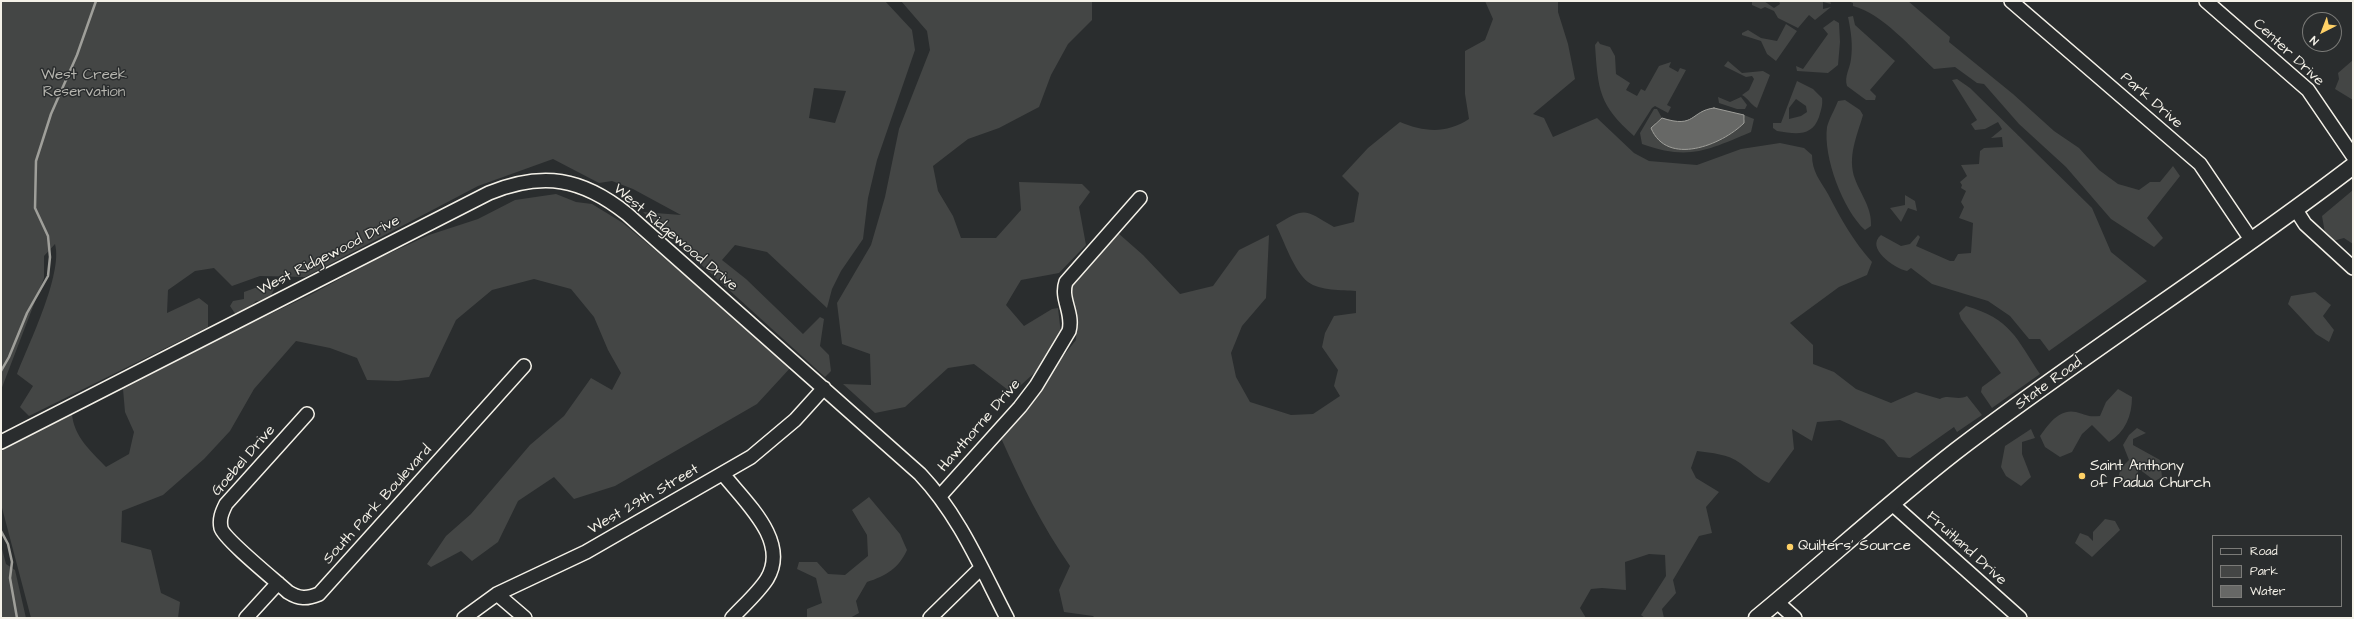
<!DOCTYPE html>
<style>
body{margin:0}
#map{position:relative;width:2354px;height:619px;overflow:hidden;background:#2a2d2e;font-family:"Architects Daughter",sans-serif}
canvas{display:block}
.frame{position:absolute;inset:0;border:2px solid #f4f1e8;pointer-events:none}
.legend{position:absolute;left:2212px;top:535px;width:130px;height:72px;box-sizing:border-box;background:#2a2d2e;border:1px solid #7b7b78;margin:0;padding:5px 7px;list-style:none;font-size:12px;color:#f4f1e8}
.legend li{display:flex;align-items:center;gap:8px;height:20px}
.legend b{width:20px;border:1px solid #7b7b78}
.north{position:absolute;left:2302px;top:12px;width:40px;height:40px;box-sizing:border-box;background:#2a2d2e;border:1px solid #7b7b78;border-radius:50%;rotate:222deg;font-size:11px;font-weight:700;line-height:16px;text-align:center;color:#f4f1e8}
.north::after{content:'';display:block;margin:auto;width:14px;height:18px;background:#ffd166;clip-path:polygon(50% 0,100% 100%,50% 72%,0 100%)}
</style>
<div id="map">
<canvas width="2354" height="619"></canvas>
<div class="frame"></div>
<ul class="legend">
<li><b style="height:5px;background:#2a2d2e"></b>Road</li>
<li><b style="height:11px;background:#444645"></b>Park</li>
<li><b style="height:11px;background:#676866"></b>Water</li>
</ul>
<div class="north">N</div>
</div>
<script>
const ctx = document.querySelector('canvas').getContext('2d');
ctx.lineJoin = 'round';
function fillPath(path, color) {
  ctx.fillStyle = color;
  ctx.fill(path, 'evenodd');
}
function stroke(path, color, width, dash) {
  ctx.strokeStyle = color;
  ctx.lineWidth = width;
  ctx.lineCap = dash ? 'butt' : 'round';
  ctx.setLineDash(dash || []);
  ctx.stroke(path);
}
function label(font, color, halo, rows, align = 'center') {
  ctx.font = font + ' "Architects Daughter",sans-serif';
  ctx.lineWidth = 3;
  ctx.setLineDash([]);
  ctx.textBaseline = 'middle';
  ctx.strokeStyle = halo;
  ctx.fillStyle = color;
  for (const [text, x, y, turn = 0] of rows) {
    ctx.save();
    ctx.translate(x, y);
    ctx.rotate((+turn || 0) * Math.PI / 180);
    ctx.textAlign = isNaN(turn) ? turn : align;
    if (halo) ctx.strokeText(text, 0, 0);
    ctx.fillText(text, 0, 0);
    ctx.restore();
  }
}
fillPath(new Path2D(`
 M1,1H885L912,30L915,50L877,160L868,198L863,239L841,271L832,289L827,308L767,252L735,245L722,260L746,279L803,334L820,317L824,319L820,346L829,355L831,371L825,377L643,212L681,215L633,189L612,181L599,183L553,159L478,186L305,277L260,276L232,286L214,268L195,271L168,290L167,313L199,298L208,305V327L29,416L20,407L33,386L17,374C29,343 63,274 55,244L44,256V278L1,390ZM814,88L846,91L835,123L809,118Z
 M901,1H1092V20L1068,44L1051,75L1039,107L999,128L968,139L933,166L938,191L953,216L961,238H996L1021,210L1019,182L1082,184L1090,192L1079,207L1086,245L1059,273L1021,280L1006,305L1024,326L1052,309L1058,308L1061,334L1040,368L1012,393L974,364L948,368L905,407L875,413L843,384L871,385L870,354L842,344L837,303L871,245L885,197L899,129L930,50L927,31Z
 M1485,1H1558V12L1568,44L1575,79L1533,114L1544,118L1553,137L1597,118L1634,153L1649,161L1697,165L1741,149L1780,143L1804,148L1812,155C1812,172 1820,180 1828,194C1841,219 1853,241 1872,262L1867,275L1839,287L1790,323L1813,345V364L1834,372L1856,389L1891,403L1916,392L1940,399C1948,394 1958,401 1967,396L1982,415L1957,432L1954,427L1910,458L1898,457L1884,440L1840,420L1817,422L1812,441L1792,429L1794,449L1769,483C1758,479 1750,470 1740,463C1728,454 1712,453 1697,451L1691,468L1696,478L1719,492L1706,507L1712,533L1699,536L1673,580L1676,593L1662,609L1664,618H1645L1641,615L1666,576L1665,555L1649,554L1625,562L1626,590L1602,588L1591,589L1580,608L1586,618H1095L1093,616L1064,612L1059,590L1070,566C1042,526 1021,483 1001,438L1014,418L1076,340L1077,316L1070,283L1118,233L1143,255L1180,294L1213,286L1239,250L1269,235L1266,298L1242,326L1231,353L1236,377L1250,402L1291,415L1313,414L1340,396L1334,386L1338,370L1322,347L1325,333L1334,316L1356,313V291C1342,290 1320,291 1308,282C1294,271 1284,241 1276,225C1306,206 1305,210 1334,227L1354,222L1359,193L1342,176L1368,148L1400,122C1424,132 1446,134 1469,119L1465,94V51L1485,40L1493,19Z
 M1752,1H1764L1774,8L1780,4L1779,1H1830L1831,4L1823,2V9L1831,7L1815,20L1809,15L1798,28L1778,18L1774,11L1765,7L1761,9L1752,5Z
 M1848,1H1908L1950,37L1949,42L2013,94L2054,131L2079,148L2099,170L2118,184L2139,190L2150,182H2160L2173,166L2180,176L2147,218L2163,238L2154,247L2111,219L2066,167L2019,124L1984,84L1977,83L1955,67L1934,69C1912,49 1882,13 1853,6V3Z
 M1853,16L1855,25L1895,61L1870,90L1876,96L1875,100H1866L1847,86C1844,76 1850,69 1851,59C1853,45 1851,31 1848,17Z
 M1834,20L1839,23L1840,42L1838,65L1828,73L1797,71L1796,66L1803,69L1828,34L1823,28Z
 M1786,24L1797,31L1776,61L1767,54L1761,41L1742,35V33L1748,30L1761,38L1777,41Z
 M1598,41L1600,44L1610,47L1615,56L1616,74L1630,83L1626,90L1637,96L1641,89L1645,91L1659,66L1671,62L1669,67L1678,72L1680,68L1686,70L1667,105L1671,107L1668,113L1655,106L1652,108L1634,136C1599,105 1598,90 1595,45Z
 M2353,60V100L2335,89L2339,79L2338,73Z
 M1728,61L1742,73L1763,71L1770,75L1757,108C1750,104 1749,99 1742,95L1749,90L1754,79L1752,76L1746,77L1724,66Z
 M1957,79L1970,88L2092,208L2111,252L2147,281L2049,351L2040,339H2029L2010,316L1988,301L1932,284L1911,268L1907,271C1894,268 1865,248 1881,235L1901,246L1910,244L1918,235L1920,237L1916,246L1950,261H1954L1958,254L1971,253L1973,223L1959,218L1964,207L1961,202L1966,191L1961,188L1962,185L1960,182L1967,176L1961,165L1979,164L1980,151L1984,148L2003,147L2002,137L1991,138L2002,129L1998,122L1985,129L1975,130L1971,124L1977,120L1952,80Z
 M1797,81L1813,89L1822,98C1823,105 1821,110 1819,117C1812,137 1796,134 1777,131L1773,128V123H1781ZM1796,99L1806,106L1807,112L1801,116L1789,119V108Z
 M1718,97L1730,102L1741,97L1747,105L1745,109H1737L1719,103Z
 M1845,100L1860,110L1863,115C1857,136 1847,157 1855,179C1861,195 1872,208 1871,226L1865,230C1843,210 1823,157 1827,127C1829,119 1835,109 1838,101Z
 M1654,109H1657L1662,118L1655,123L1696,148C1714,142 1735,134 1745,119L1744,115L1754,119L1751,132C1708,150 1689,161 1642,144L1640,133Z
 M2353,190V244L2344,238L2333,241L2325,233L2322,216Z
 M556,194L576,202L592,204L623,223L792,366L757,404L615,486L574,499L554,477L518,501L498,542L472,561L461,551L431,567L427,564L446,536L471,514L530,445L564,416L591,378L612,390L621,373L608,350L594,317L571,289L534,279L492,290L456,320L429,377L398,381L367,380L357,358L330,348L296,341L254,389L230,431L204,459L163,495L122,511L121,542L151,550L161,593L180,602L178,618H31L1,504V451L72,414C74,437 91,451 106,467L129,454L134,432L125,412L123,389L227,335L312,294L377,259L429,235L478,219L515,200Z
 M1905,195L1915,201L1917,211L1908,208L1901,222L1890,208L1905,205Z
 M266,284L275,287L269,300L256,301L247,310L236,315L230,306L233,301L244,299V292Z
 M2315,292L2331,305L2323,316L2334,330L2329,342L2316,334L2288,304L2291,296Z
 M1966,306C2011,319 2016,338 2040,374L1992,408L1981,392L1982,387L2001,373L1961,319L1959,313Z
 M2118,389L2132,397C2132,416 2125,432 2109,442L2092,425L2082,434L2072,452L2060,457L2045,447L2040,436C2048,425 2059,408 2076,412C2088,415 2086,417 2100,416L2106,402Z
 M2137,428L2146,433L2133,439V445L2160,460L2162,477L2155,481L2139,469L2134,481L2121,484L2117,481L2121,468L2129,460L2123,445L2129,435Z
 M2031,429L2035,438L2022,442V454L2031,477L2021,486L2006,476L2001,467L2005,446Z
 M869,497L900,534L907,550C899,568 886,576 867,582L856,601L859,613L850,618H807V609L822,603L816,578L797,569L799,562H817L828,574L845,575L868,556L867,535L852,510Z
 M2105,519L2115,521L2120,530L2092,557L2075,543L2080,533L2088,536L2093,541V532Z
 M1,545L6,564L15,570L26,618H1Z`), '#444645');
const water = new Path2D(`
 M1714,108L1744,115V123C1722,145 1667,167 1651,128L1662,118C1696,129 1690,111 1714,108Z`);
fillPath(water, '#676866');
stroke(water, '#9f9f9a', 1);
stroke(new Path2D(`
 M1,371L9,357L27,313L48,276L50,257L48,236L35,208L36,161L51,114L77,55L96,1
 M1,531L8,544L12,562L10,578L17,618`), '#9f9f9a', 2.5);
const minor = new Path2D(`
 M2011,1L2200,164L2252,241
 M2206,1L2308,90L2353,156
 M2296,210L2305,224L2353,268
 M307,414L226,504C222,512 219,519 221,528C224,539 276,581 288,592C299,599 307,599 319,594L524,366
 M1,442L489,193C543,171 582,178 627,214L920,474C959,515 981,568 1007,618
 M723,474C745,502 790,541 767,579C758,593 743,606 732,618
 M940,496L1020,407L1036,386L1069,331C1074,313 1060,299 1066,282L1140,198
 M1891,503L2020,618
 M497,594L525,618
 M1777,602L1795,618
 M246,618L278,583
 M464,618L497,594L586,552L751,457L795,420L824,388
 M930,618L981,568`);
const major = new Path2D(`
 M1757,618C1824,563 1888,504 1956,451C2085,352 2224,265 2353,166`);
stroke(minor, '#f4f1e8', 16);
stroke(major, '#f4f1e8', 19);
stroke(minor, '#2a2d2e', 13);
stroke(major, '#2a2d2e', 16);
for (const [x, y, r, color] of [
 [2082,476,4,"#ffd166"],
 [1790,547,4,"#ffd166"]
]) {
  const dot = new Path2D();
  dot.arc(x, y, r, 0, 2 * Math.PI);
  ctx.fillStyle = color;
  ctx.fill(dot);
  stroke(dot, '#2a2d2e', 1.5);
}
label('15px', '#f4f1e8', '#2a2d2e', [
 ["Center Drive",2288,53,43],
 ["Park Drive",2151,101,41],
 ["West Ridgewood Drive",675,238,40],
 ["West Ridgewood Drive",329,256,-27],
 ["State Road",2049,384,-36],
 ["Hawthorne Drive",980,426,-49],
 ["Goebel Drive",244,461,-49],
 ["West 29th Street",644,500,-30],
 ["South Park Boulevard",378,505,-48],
 ["Fruitland Drive",1966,549,42]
]);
label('15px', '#b6b5af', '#2a2d2e', [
 ["West Creek",84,76],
 ["Reservation",84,93]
]);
label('15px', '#f4f1e8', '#2a2d2e', [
 ["Saint Anthony",2090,467],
 ["of Padua Church",2090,484],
 ["Quilters' Source",1798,547]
], 'left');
</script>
